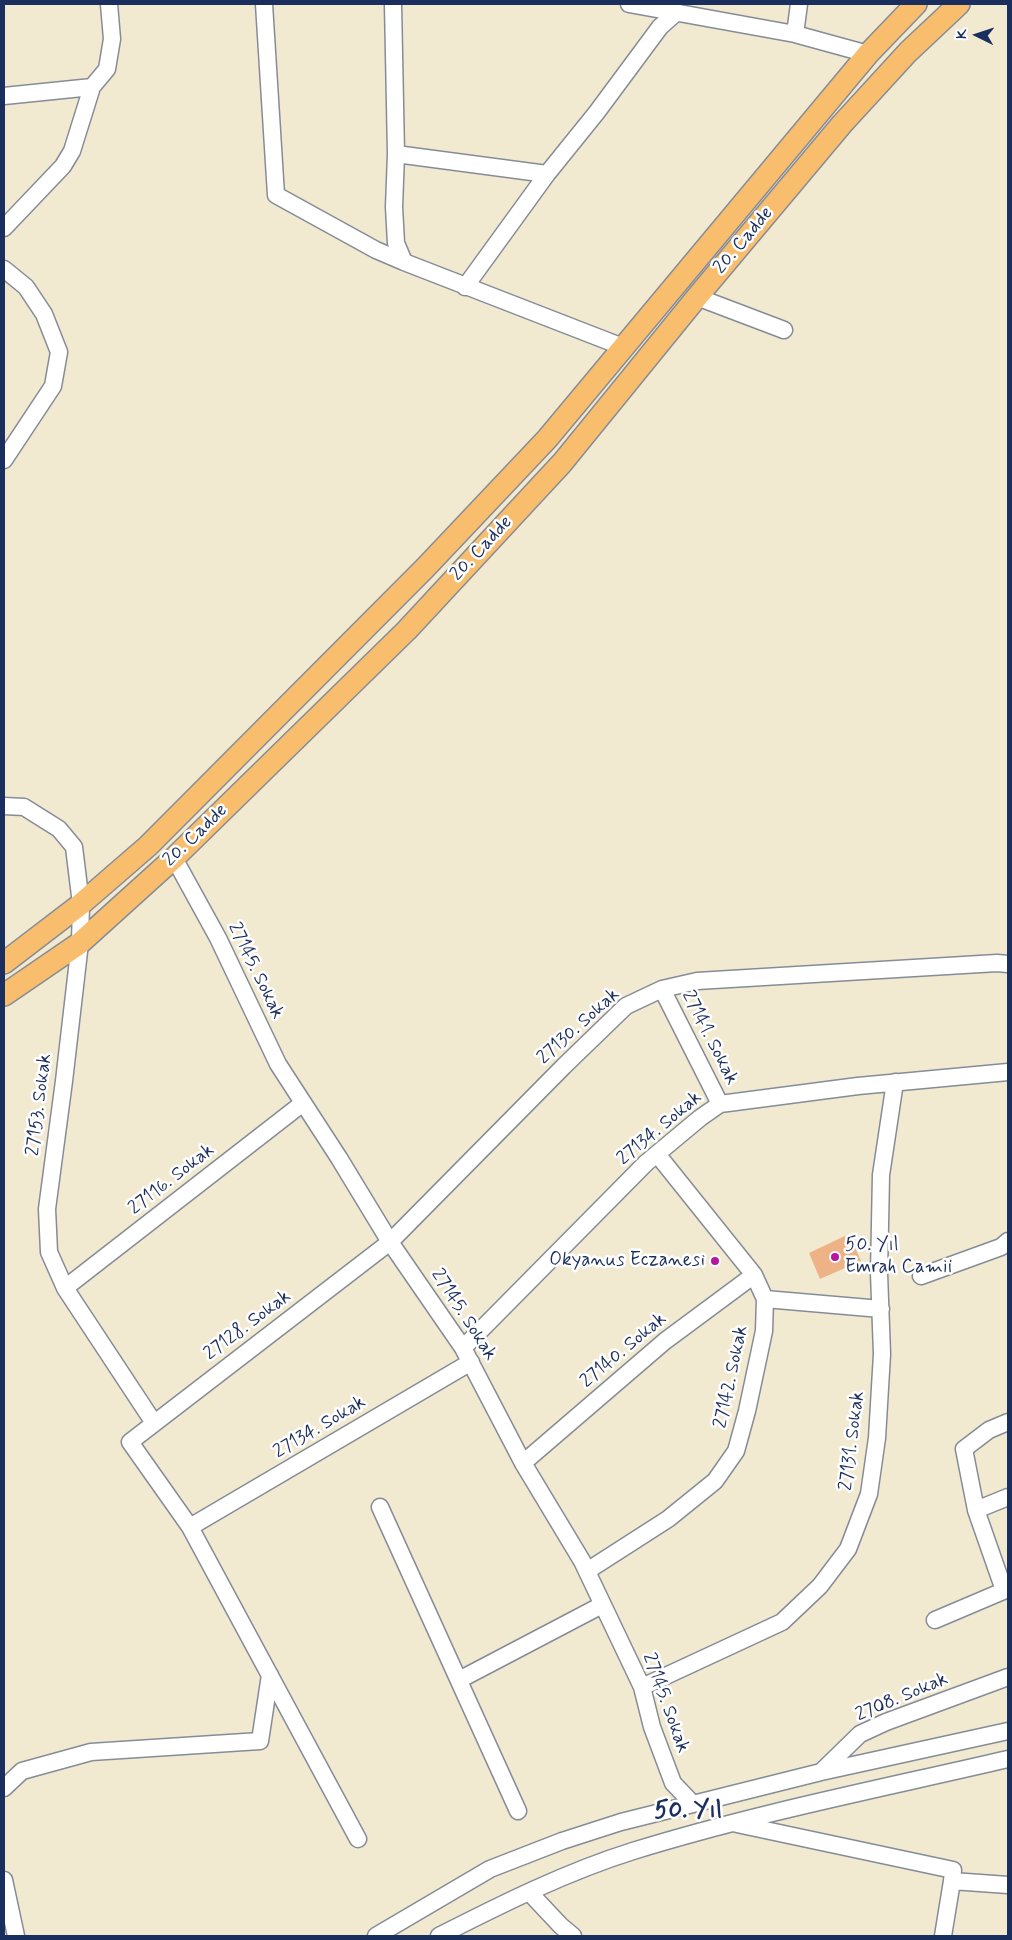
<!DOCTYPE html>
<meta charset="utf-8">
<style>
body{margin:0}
#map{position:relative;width:1012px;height:1940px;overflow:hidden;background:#f1e9d0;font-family:Mynerve,sans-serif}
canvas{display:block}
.frame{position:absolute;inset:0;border:5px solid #1b2f5e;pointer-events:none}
.north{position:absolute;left:952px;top:10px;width:50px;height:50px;-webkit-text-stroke:4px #fff;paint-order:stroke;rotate:274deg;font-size:14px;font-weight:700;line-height:20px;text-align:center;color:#1b2f5e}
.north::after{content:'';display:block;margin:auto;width:18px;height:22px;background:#1b2f5e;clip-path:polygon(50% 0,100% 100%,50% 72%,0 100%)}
</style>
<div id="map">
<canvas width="1012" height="1940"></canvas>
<div class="frame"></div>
<div class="north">K</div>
</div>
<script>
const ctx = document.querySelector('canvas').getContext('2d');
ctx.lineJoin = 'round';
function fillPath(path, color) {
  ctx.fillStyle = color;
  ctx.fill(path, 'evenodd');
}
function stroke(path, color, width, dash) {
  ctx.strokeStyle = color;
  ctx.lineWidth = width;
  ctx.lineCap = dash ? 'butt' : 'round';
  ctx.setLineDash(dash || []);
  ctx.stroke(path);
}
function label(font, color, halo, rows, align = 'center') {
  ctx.font = font + ' Mynerve,sans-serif';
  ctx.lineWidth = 5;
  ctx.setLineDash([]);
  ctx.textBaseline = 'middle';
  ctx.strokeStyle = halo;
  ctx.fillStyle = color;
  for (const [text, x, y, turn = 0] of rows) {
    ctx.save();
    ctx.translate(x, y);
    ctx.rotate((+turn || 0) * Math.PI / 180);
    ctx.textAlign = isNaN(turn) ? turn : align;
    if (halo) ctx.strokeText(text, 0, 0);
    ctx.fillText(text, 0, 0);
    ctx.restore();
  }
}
fillPath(new Path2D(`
 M849,1234L861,1261L820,1279L809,1253Z`), '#edb386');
const minor = new Path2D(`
 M264,4L276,195L376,250L404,262
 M393,4L396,154L394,207L396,243L404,262L623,347
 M629,4L795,34L868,54
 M795,34L799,4
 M92,87L107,69L112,39L109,4
 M4,96L92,87L72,151L63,166L4,228
 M396,154L547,174
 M4,269L26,287L44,314L59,352L53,386L4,460
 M465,287L547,174L597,112L660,27L677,12
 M697,297L784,330
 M4,806L24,807L59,829L74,847L81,904L80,943L64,1081L47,1209L49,1252L65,1288L154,1423
 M174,858L218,938L278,1064L339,1158L390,1242L463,1348L523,1463L582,1561L642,1687L652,1727L673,1783L693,1804
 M662,989L720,1104
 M921,1276L1001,1247L1008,1241
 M65,1288L303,1103
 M765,1299L881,1309
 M463,1348L646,1163L700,1118L720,1104L858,1086L1008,1072
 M523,1463L665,1341L754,1275
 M380,1507L518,1811
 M976,1510L1008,1497
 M190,1527L471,1362
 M587,1571L668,1519L715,1481L736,1451L747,1411L764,1331L765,1299L754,1275L657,1154
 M1004,1590L976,1510L964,1449L989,1430L1008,1422
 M935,1620L1008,1589
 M459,1680L602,1605
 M642,1687L782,1622L820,1586L848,1549L869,1494L877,1438L882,1354L879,1273L881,1175L895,1082
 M821,1772L860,1734L886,1722L1008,1677
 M4,1788L22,1771L91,1752L260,1741L270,1675
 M737,1824L953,1870L952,1881L943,1936
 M358,1839L190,1527L130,1442L390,1242L564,1066L626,1006L662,989L697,981L997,963L1008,964
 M4,1880L16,1936
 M952,1881L1008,1885
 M529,1892L561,1926L573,1936
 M376,1936L490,1869L562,1841L621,1822L821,1772L1008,1731
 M439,1936C502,1904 566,1872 633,1851C756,1813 883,1788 1008,1759`);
const major = new Path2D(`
 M4,963L81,904L148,846L425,568L547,439L868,54L916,4
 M4,995L80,943L174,858L407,630L562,463L697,297L842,124L908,52L959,4`);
stroke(minor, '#868c97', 19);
stroke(major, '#868c97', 24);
stroke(minor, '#fff', 16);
stroke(major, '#f9be6d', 21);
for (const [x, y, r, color] of [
 [835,1257,5,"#b5179e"],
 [715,1261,5,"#b5179e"]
]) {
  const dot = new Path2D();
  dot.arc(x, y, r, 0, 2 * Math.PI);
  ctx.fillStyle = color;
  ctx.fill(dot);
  stroke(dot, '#fff', 2);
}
label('19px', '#1b2f5e', '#fff', [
 ["20. Cadde",744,241,-50],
 ["20. Cadde",482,549,-47],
 ["20. Cadde",196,836,-44],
 ["27145. Sokak",255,971,64],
 ["27130. Sokak",579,1027,-42],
 ["27141. Sokak",709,1038,63],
 ["27153. Sokak",40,1105,-83],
 ["27134. Sokak",660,1129,-40],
 ["27116. Sokak",172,1180,-38],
 ["27145. Sokak",463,1315,57],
 ["27128. Sokak",248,1326,-37],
 ["27140. Sokak",624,1351,-40],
 ["27142. Sokak",732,1377,-78],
 ["27134. Sokak",320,1428,-31],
 ["27131. Sokak",853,1441,-83],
 ["2708. Sokak",902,1698,-23],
 ["27145. Sokak",665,1703,70]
]);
label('19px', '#1b2f5e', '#fff', [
 ["50. Yıl",845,1246],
 ["Emrah Camii",845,1268],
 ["Okyanus Eczanesi",705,1261,"right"]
], 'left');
label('bold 24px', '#1b2f5e', '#fff', [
 ["50. Yıl",688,1812]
]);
</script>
